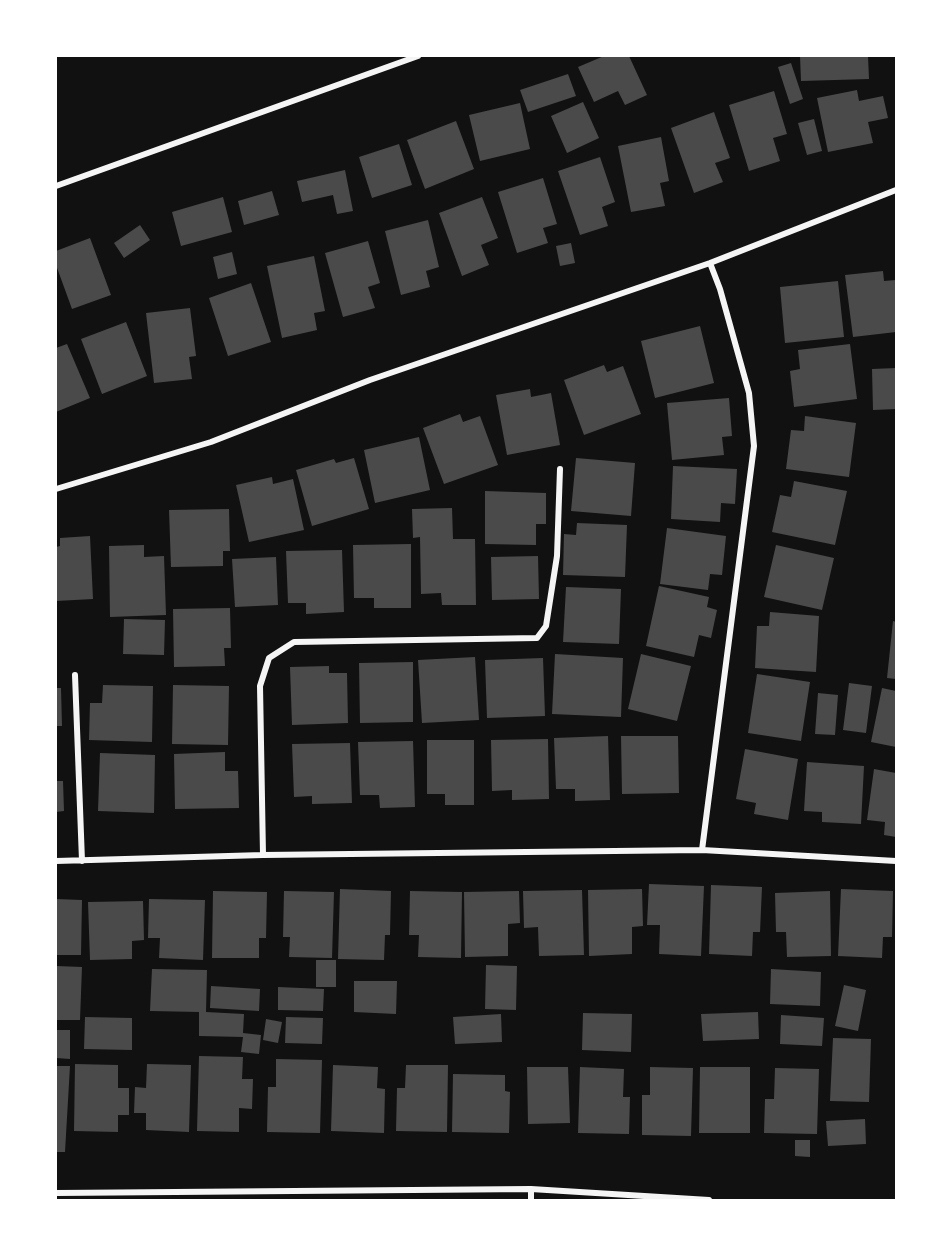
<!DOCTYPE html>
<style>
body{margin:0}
#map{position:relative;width:952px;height:1256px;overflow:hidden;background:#111;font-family:Arial,sans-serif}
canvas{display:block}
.frame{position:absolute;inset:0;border:57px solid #fff;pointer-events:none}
</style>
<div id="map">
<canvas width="952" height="1256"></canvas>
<div class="frame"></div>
</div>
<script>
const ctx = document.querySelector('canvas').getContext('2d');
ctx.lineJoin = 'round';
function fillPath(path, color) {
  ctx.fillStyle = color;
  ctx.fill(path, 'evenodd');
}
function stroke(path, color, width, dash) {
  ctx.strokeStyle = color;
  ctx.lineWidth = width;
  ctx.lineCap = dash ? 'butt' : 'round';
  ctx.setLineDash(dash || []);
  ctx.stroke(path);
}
fillPath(new Path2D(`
 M604,56H629L647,95L625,105L618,91L594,102L578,67Z
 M800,56H868L869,79L801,81Z
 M791,63L803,99L790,104L778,67Z
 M568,74L576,96L528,112L520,90Z
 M857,90L859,101L883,96L888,118L868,122L873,143L828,152L817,98Z
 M774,91L787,134L773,138L780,161L749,171L729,105Z
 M583,102L599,138L567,153L551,116Z
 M520,103L530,149L480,161L469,115Z
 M714,112L730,158L715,163L723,182L694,193L671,128Z
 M814,119L822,151L807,155L798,123Z
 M456,121L474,169L425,189L407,140Z
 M661,137L669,181L660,183L665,206L631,212L618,146Z
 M399,144L412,185L372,198L359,157Z
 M600,157L615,202L602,207L608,226L580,235L558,171Z
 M345,170L353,211L337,214L333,195L302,202L297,181Z
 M543,178L557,224L543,228L548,243L517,253L498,192Z
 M272,191L279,215L244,225L238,201Z
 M223,197L232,232L181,246L172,212Z
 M482,197L498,238L481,245L489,265L462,276L439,213Z
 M428,220L439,267L426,271L430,287L401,295L385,231Z
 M140,225L150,240L124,258L114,243Z
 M90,238L111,295L72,309L56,265V251Z
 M368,241L380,283L368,287L375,308L343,317L325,253Z
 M571,243L575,263L560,266L556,246Z
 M232,252L237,274L218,279L213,257Z
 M314,256L325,311L314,313L317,330L282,338L267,266Z
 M883,271L884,281L896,280V332L853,337L845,275Z
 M838,281L844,337L785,343L780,287Z
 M251,283L271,342L228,356L209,298Z
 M190,308L196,356L189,357L192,379L154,383L146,313Z
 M126,322L147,376L102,394L81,339Z
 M700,326L714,383L655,398L641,341Z
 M67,344L90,398L56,412V348Z
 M850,344L857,399L794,407L790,371L800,369L798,350Z
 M604,365L607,372L623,366L641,414L584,435L564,380Z
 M896,368V409L873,410L872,369Z
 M530,389L531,397L551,393L560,445L507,455L496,395Z
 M729,398L732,436L722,437L724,455L672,460L667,403Z
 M460,414L463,422L480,416L498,465L444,484L423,428Z
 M805,416L856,423L849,477L786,469L791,430L804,431Z
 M419,437L430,490L375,503L364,450Z
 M354,458L369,509L312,526L296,470L334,459L336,463Z
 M576,458L635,463L631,516L571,511Z
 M673,466L737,469L735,504L721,503L720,522L671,519Z
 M272,477L273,484L293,479L304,530L249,542L236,485Z
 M794,481L847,491L835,545L772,532L780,495L791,497Z
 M485,491L546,493V524H536V545L485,544Z
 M452,508L453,539H475L476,605H442L441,593L421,594L420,537L413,538L412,509Z
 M229,509L230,551H223V566L171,567L169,510Z
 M577,523L627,525L625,577L563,575L564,534L576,535Z
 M667,528L726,536L722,575L710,574L708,590L660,584Z
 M90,536L93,599L56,601V547L60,546V538Z
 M411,544V608H374V598H354L353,545Z
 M144,545V557L164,556L166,615L110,617L109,546Z
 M776,545L834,558L822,610L764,597Z
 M342,550L344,612L306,614V603H288L286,551Z
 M538,556L539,599L492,600L491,557Z
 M276,557L278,605L235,607L232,559Z
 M659,586L709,597L707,607L717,610L711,638L699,635L694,657L646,646Z
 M566,587L621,589L619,644L563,642Z
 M230,608L231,648H224L225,666L174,667L173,609Z
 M770,612L819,616L816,672L755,668L757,626H769Z
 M124,619L165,620L164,655L123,654Z
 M893,621L896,622V679L887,678Z
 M555,654L623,658L621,717L552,714Z
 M641,654L691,666L677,721L628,709Z
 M475,657L479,720L422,723L418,660Z
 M543,658L545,716L487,718L485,660Z
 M413,662V722L360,723L359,663Z
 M329,666V673H347L348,723L292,725L290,667Z
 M757,674L810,682L801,741L748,733Z
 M849,683L872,686L866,733L843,730Z
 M103,685L153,686L152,742L89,740L90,703H102Z
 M173,685L229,686L228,745L172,744Z
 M56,688H61L62,726H56Z
 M882,688L896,691V747L871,742Z
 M818,693L838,695L835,735L815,734Z
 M608,736L610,800L575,801V789H556L554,738Z
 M621,736H678L679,793L622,794Z
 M548,739L549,799L512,800V790L492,791L491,740Z
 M427,740H474V805H445V794H427Z
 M413,741L415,807L380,808L379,795H360L358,742Z
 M350,743L352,803L312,804V796L294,797L292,744Z
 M745,749L798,759L788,820L754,814L756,803L736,799Z
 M225,752V771H238L239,808L175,809L174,754Z
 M100,753L155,755L154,813L98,811Z
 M807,762L864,766L861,824L822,822V812L804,811Z
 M874,769L896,773V837L884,835L885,822L867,820Z
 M56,781H63L64,811L56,812Z
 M649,884L704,886L701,956L659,954L660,925H647Z
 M711,885L762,887L760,932H753L752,956L709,954Z
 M340,889L391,891L390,935H385L384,960L338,959Z
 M642,889L643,926L632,927V954L589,956L588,890Z
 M841,889L893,891L892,937H883L882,958L838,956Z
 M582,890L584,955L539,956L538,927L524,928L523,891Z
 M213,891L267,892L266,938H259V958H212Z
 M284,891L334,892L332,958L289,957L290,937H283Z
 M410,891L462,892L461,958L418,957L419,935H409Z
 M519,891L520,923L508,924V956L465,957L464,892Z
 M830,891L831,956L787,957L786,932H776L775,893Z
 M56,899L82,900L81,955H56Z
 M149,899L205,900L203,960L159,958L160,938H148Z
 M143,901L144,940L132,941V959L90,960L88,902Z
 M316,960H336V987H316Z
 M486,965L517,966L516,1010L485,1009Z
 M56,966L82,967L80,1020H56Z
 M152,969L207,970L206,1012L244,1014L243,1033L261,1035L259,1054L241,1052L243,1037L199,1036V1012L150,1011Z
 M771,969L821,972L820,1006L770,1004Z
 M354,981H397L396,1014L354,1012Z
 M844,985L866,990L858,1031L835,1026Z
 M211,986L260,989L259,1011L210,1008Z
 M278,987L324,989L323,1011L278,1010Z
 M758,1012L759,1039L703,1041L701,1014Z
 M583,1013L632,1014L631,1052L582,1050Z
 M501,1014L502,1042L455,1044L453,1017Z
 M781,1015L824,1018L822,1046L780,1044Z
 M85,1017L132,1018V1050L84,1049Z
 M286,1017L323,1018L322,1044L285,1043Z
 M266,1019L282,1022L278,1043L263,1040Z
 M56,1030H70V1059L56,1058Z
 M833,1038L871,1039L869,1102L830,1101Z
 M199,1056L243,1057L242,1079H253L252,1109L239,1108V1132L197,1131Z
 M276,1059L322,1060L320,1133L267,1132L268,1087H276Z
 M75,1064L118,1065V1088H129V1115H118V1132L74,1131Z
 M147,1064L191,1065L189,1132L146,1130V1113H134L135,1087L146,1088Z
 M333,1065L378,1067L377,1088L385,1089L384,1133L331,1131Z
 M406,1065H448L447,1132L396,1131L397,1088H405Z
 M56,1066H70L65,1152H56Z
 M527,1067H568L570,1123L528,1124Z
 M580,1067L624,1069L623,1097H630L629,1134L578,1133Z
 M650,1067L693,1068L691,1136L642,1135V1095H650Z
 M700,1067H750V1133H699Z
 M775,1068L819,1069L817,1134L764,1133L765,1099H774Z
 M453,1074L505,1075V1091L510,1092L509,1133L452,1132Z
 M865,1119L866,1144L828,1146L826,1121Z
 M795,1140H810V1157L795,1156Z`), '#4a4a4a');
stroke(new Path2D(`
 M56,186L418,56
 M56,489L211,442L370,380L710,263L896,190
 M75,675L82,861
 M702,850L754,446L749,393L720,289L710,263
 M263,855L260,686L269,658L294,642L537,638L546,626L557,556L560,469
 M56,861L263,855L702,850L896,861
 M56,1193L531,1189L709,1200
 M531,1200V1189`), '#f5f5f5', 6);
</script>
